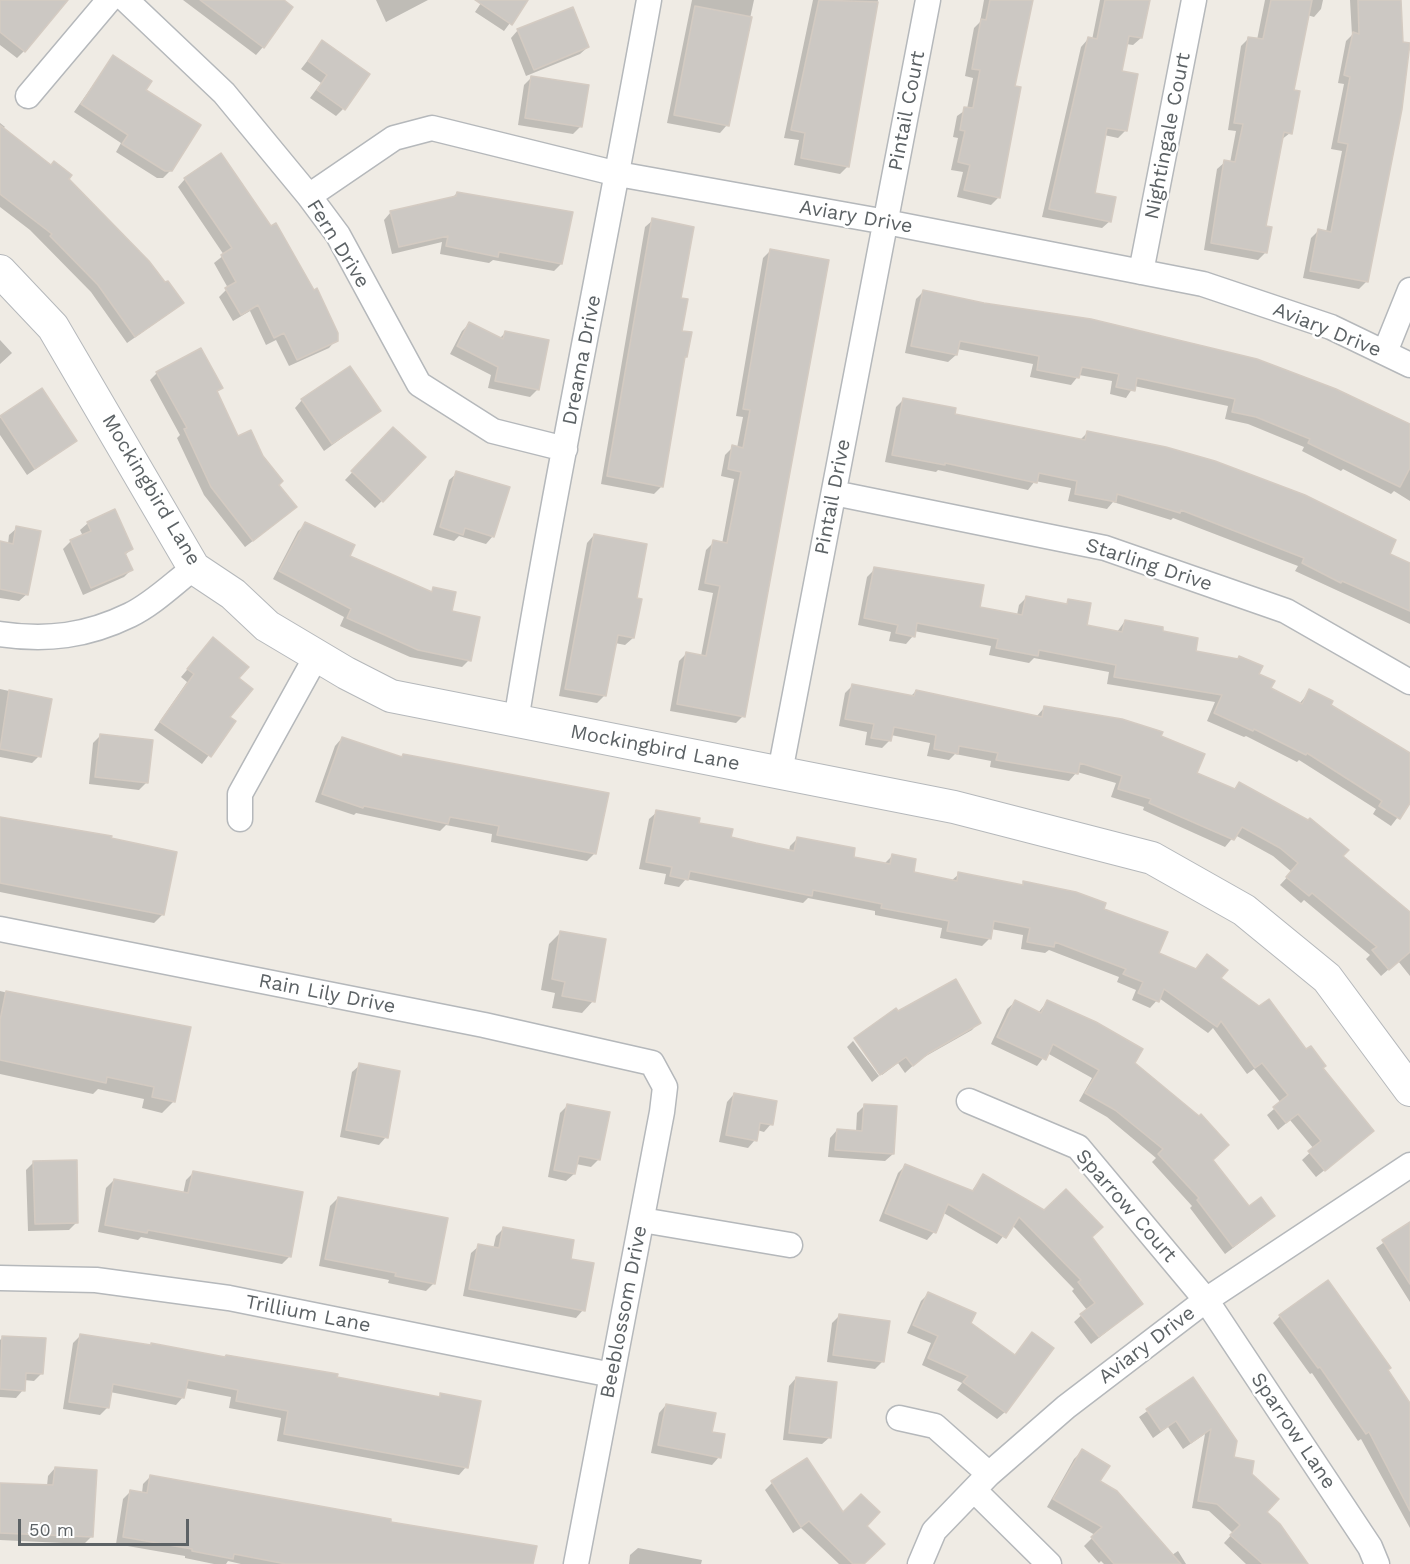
<!DOCTYPE html>
<style>
body{margin:0}
#map{position:relative;width:1410px;height:1564px;overflow:hidden;background:#efebe4;font-family:"Work Sans",sans-serif}
canvas{display:block}
.scale{position:absolute;left:18px;top:1519px;width:171px;height:27px;box-sizing:border-box;border:3px solid #5c6265;border-top:0;padding-left:8px;font-size:18px;line-height:21px;white-space:nowrap;color:#5c6265;-webkit-text-stroke:4px #fff;paint-order:stroke}
</style>
<div id="map">
<canvas width="1410" height="1564"></canvas>
<div class="scale">50 m</div>
</div>
<script>
const ctx = document.querySelector('canvas').getContext('2d');
ctx.lineJoin = 'round';
function fillPath(path, color) {
  ctx.fillStyle = color;
  ctx.fill(path, 'evenodd');
}
function stroke(path, color, width, dash) {
  ctx.strokeStyle = color;
  ctx.lineWidth = width;
  ctx.lineCap = dash ? 'butt' : 'round';
  ctx.setLineDash(dash || []);
  ctx.stroke(path);
}
function label(font, color, halo, rows, align = 'center') {
  ctx.font = font + ' "Work Sans",sans-serif';
  ctx.lineWidth = 5;
  ctx.setLineDash([]);
  ctx.textBaseline = 'middle';
  ctx.strokeStyle = halo;
  ctx.fillStyle = color;
  for (const [text, x, y, turn = 0] of rows) {
    ctx.save();
    ctx.translate(x, y);
    ctx.rotate((+turn || 0) * Math.PI / 180);
    ctx.textAlign = isNaN(turn) ? turn : align;
    if (halo) ctx.strokeText(text, 0, 0);
    ctx.fillText(text, 0, 0);
    ctx.restore();
  }
}
fillPath(new Path2D(`
 M0,0H54L24,51L17,58L0,45Z
 M183,0H281L263,47L256,55Z
 M376,0H428L386,22Z
 M483,0H527L504,31L475,12Z
 M692,0H754L727,125L720,133L667,123Z
 M813,0H878L847,167L840,174L794,165L799,140L784,138Z
 M984,0H1031L1013,87L999,197L991,205L957,197L963,172L951,170L958,138L953,137L957,116L967,109L973,78L965,76L974,28L980,22Z
 M1100,0H1148L1141,38L1133,45L1126,44L1120,72L1125,131L1118,138L1104,135L1093,194L1110,221L1102,228L1042,217L1081,47L1088,39L1092,40Z
 M1265,0H1323L1321,9L1314,17L1307,15L1292,91L1290,133L1281,140L1264,227L1265,253L1258,260L1204,250L1217,169L1225,162L1230,163L1236,131L1228,130L1241,46L1249,38L1257,40Z
 M1350,0H1400L1402,43L1410,45L1367,281L1359,289L1303,278L1311,238L1318,231L1326,232L1342,151L1331,149L1344,84L1338,83L1346,41L1352,35Z
 M518,30L588,47L580,54L526,76L511,38Z
 M322,42L343,109L336,116L310,98L321,83L301,69Z
 M113,57L144,91L171,170L163,178H157L116,152L121,143L74,112Z
 M532,77L581,126L573,134L518,125L524,85Z
 M0,123L5,127L2,129L67,179L182,302L174,310L127,343L91,292L30,230L0,207Z
 M185,179L336,340L329,348L289,366L276,340L266,345L250,311L233,321L219,297L228,288L214,263L224,255L178,187Z
 M457,193L561,264L554,271L493,260L489,263L440,254L442,242L392,254L384,220L391,212L452,198Z
 M653,220L679,299L681,332L686,357L683,360L662,486L654,494L601,484L645,227Z
 M770,251L743,716L736,723L670,711L679,661L686,654L701,656L713,593L698,590L706,550L714,542L722,544L734,479L721,476L725,455L733,447L737,448L743,417L736,416L763,258Z
 M924,291L1410,426V501L1394,491L1391,494L1343,469L1341,471L1302,451L1304,447L1248,424L1225,419L1228,406L1134,386L1126,398L1110,394L1112,381L1079,375L1071,385L1030,377L1033,364L957,349L956,355L948,362L905,353L916,299Z
 M469,324L499,339L505,333L538,389L530,397L488,388L491,375L450,354L462,331Z
 M0,340L12,353L0,364Z
 M157,373L221,387L216,392L238,438L277,485L288,514L245,547L204,495L177,438L180,435L150,380Z
 M42,390L75,441L27,475L0,435V418Z
 M302,400L379,411L324,451L295,408Z
 M903,400L953,416L1080,440L1087,433L1388,554L1410,575V624L1295,571L1298,566L1173,518L1171,520L1113,502L1107,509L1068,501L1071,488L1035,481L1028,490L938,470L936,472L885,462L896,407Z
 M393,429L424,457L375,508L345,480Z
 M457,473L493,536L486,544L459,536L454,541L433,535L449,480Z
 M88,523L131,549L125,555L131,570L124,577L83,595L63,549L70,542L83,536L80,530Z
 M306,524L348,556L430,593L434,589L451,612L469,660L462,667L410,657L340,626L344,617L273,579L298,531Z
 M17,528L27,594L19,601L0,598V543L8,544L9,535Z
 M594,535L635,599L633,638L625,645L615,643L604,696L597,703L559,696L587,543Z
 M875,569L978,608L1017,615L1019,605L1027,597L1065,605L1069,601L1085,626L1117,632L1125,621L1161,632L1194,652L1237,660L1239,658L1269,689L1299,704L1310,691L1329,706L1410,756V801L1391,826L1373,814L1376,809L1299,760L1297,762L1246,736L1244,737L1207,721L1215,702L1107,684L1109,672L1034,658L1029,663L989,655L991,646L914,631L913,636L906,644L889,641L891,632L858,625L867,577Z
 M213,639L237,679L228,718L234,722L202,764L154,730L187,682L181,677Z
 M852,686L910,697L916,691L1036,717L1044,708L1159,737L1195,774L1233,790L1240,783L1341,857L1410,914V976L1398,961L1381,976L1366,959L1370,955L1304,900L1301,903L1280,885L1292,872L1273,856L1235,835L1225,847L1143,810L1144,807L1111,797L1116,783L1077,772L1069,781L1011,771L990,767L991,761L955,754L949,760L927,756L930,743L891,735L889,741L882,748L865,745L867,732L839,726L845,693Z
 M0,689L50,700L39,756L32,763L0,757Z
 M101,735L147,782L139,790L89,784L93,743Z
 M342,738L400,758L403,755L595,853L587,861L491,842L492,834L446,825L440,831L356,813L354,815L315,802L335,746Z
 M657,812L697,824L729,838L789,851L790,846L798,838L852,858L885,863L892,856L912,874L951,881L959,874L1021,886L1024,883L1102,909L1157,954L1195,970L1207,956L1219,979L1321,1069L1364,1138L1316,1177L1302,1160L1314,1149L1290,1120L1278,1130L1267,1115L1281,1103L1254,1069L1247,1074L1213,1028L1208,1033L1159,998L1150,1008L1132,1000L1136,990L1117,982L1119,977L1049,950L1045,953L1021,949L1023,935L991,929L989,939L982,946L940,938L942,928L875,915V911L808,898L803,903L686,879L679,887L664,884L666,874L639,869L649,819Z
 M0,818L163,914L154,923L0,892Z
 M561,932L593,1001L582,1013L552,1008L555,993L541,990L549,944Z
 M0,991L48,1003L174,1101L162,1113L142,1108L144,1099L98,1089L93,1094L0,1074Z
 M1015,1002L1038,1013L1047,1002L1133,1063L1199,1118L1212,1160L1249,1208L1266,1223L1225,1254L1190,1208L1192,1206L1152,1162L1156,1158L1107,1117L1079,1101L1092,1078L1047,1053L1037,1066L991,1044L1007,1009Z
 M898,1013L979,1022L972,1030L919,1060L905,1073L898,1063L882,1075L856,1039Z
 M853,1041L879,1076L872,1082L847,1047Z
 M360,1065L386,1137L379,1145L340,1137L352,1072Z
 M734,1094L771,1124L764,1132L757,1130L755,1140L748,1148L719,1142L727,1102Z
 M568,1105L599,1159L591,1167L576,1164L574,1174L566,1181L548,1177L560,1113Z
 M865,1105L893,1154L885,1161L828,1157L830,1138L837,1130L856,1132L857,1113Z
 M34,1162L77,1222L69,1230L28,1231L26,1170Z
 M906,1165L971,1192L983,1176L1090,1237L1133,1311L1091,1344L1074,1322L1087,1310L1072,1291L1074,1289L1012,1225L997,1244L942,1212L934,1232L927,1240L879,1221L898,1173Z
 M193,1173L289,1257L282,1264L141,1237L138,1240L98,1232L106,1188L114,1180L183,1194L186,1180Z
 M338,1198L434,1283L426,1291L388,1283L389,1280L319,1266L330,1206Z
 M1410,1224V1302L1376,1248Z
 M503,1229L569,1260L583,1310L576,1318L463,1296L471,1253L479,1246L493,1249L496,1236Z
 M929,1293L1014,1356L1032,1334L1005,1412L997,1419L957,1390L962,1383L922,1365L931,1343L907,1333L921,1301Z
 M839,1316L883,1361L875,1369L827,1362L832,1323Z
 M1280,1316L1386,1371L1410,1406V1528L1361,1439L1358,1441L1312,1373L1310,1374L1273,1323Z
 M80,1336L437,1398L441,1394L466,1467L459,1475L277,1441L281,1418L229,1408L231,1397L185,1388L183,1397L176,1405L110,1392L108,1407L100,1415L63,1409L73,1343Z
 M3,1337L42,1373L34,1381L24,1380L23,1390L16,1398L0,1397V1340Z
 M796,1378L830,1437L822,1444L783,1440L789,1386Z
 M1192,1379L1232,1458L1250,1475L1265,1512L1306,1564H1246L1224,1543L1233,1533L1209,1511L1192,1508L1205,1434L1183,1449L1168,1427L1153,1438L1139,1417Z
 M666,1405L719,1457L712,1465L651,1453L659,1413Z
 M1082,1451L1098,1482L1172,1555L1178,1551L1186,1564H1104L1101,1561L1099,1563L1084,1546L1095,1535L1047,1507L1074,1459Z
 M55,1468L91,1537L84,1544L0,1540V1485L47,1486L48,1476Z
 M151,1476L389,1523L532,1564H241L228,1561L226,1564H214L185,1558V1556L116,1544L123,1499L131,1491L142,1493L143,1484Z
 M772,1483L864,1526L862,1564H839L801,1528L793,1533L765,1490Z
 M638,1548L702,1560L701,1564H629L630,1555Z`), '#0003');
const building = new Path2D(`
 M0,0H68L25,52L0,32Z
 M200,0H284L293,7L264,48Z
 M475,0H528L512,25Z
 M819,0L878,2L849,167L801,158L805,133L791,130Z
 M990,0H1033L1015,86L1021,87L1000,198L964,190L970,165L958,162L965,131L960,130L964,107L973,108L980,70L972,69L981,19L986,20Z
 M1105,0H1150L1142,38L1129,36L1122,71L1138,74L1127,131L1107,128L1095,193L1116,197L1111,222L1049,209L1088,37L1097,39Z
 M1271,0H1312L1294,90L1300,91L1292,134L1284,132L1266,226L1272,227L1267,253L1211,243L1224,160L1235,162L1243,124L1234,123L1248,37L1263,39Z
 M1358,0H1401L1403,42L1410,43L1402,109L1368,282L1310,271L1318,229L1331,232L1348,144L1338,142L1350,77L1344,75L1353,32L1359,34Z
 M695,6L752,17L729,126L674,115Z
 M573,7L589,47L534,70L517,29Z
 M322,40L370,74L345,110L317,90L327,75L308,61Z
 M113,55L152,81L146,90L201,125L172,171H165L122,144L128,135L81,104Z
 M531,76L589,85L582,127L525,118Z
 M0,125L51,165L54,161L72,175L69,179L149,261L165,282L168,281L184,303L135,337L98,285L50,236L52,234L0,194Z
 M221,153L271,226L276,223L314,290L317,288L338,333V341L297,360L284,333L274,338L258,305L241,315L225,288L236,282L221,255L232,248L184,178Z
 M457,192L573,212L562,264L499,252L498,257L446,246L448,236L399,247L390,211L456,196Z
 M652,218L694,227L681,298L688,299L682,331L692,332L687,357H685L663,487L607,476Z
 M770,249L829,260L745,717L677,704L686,652L706,656L720,586L705,583L713,540L727,543L741,472L728,469L732,445L743,448L750,410L743,409Z
 M923,290L984,303L1091,319L1257,359L1336,389L1410,424V468L1400,487L1308,443L1310,439L1256,417L1232,412L1235,399L1137,378L1135,391L1116,387L1119,374L1082,367L1079,378L1037,370L1039,356L960,341L957,355L911,346Z
 M469,322L503,339L505,331L549,340L539,390L495,381L498,367L457,346Z
 M201,348L223,388L217,391L238,436L251,430L263,456L283,481L279,485L297,507L253,541L211,487L184,429L187,428L156,372Z
 M350,366L381,411L332,444L301,399Z
 M42,388L77,441L35,469L0,416Z
 M903,398L956,408L955,414L1085,440L1087,431L1166,447L1215,461L1305,495L1396,540L1390,554L1410,563V611L1342,581L1341,583L1302,563L1304,558L1181,510L1180,513L1117,494L1116,502L1075,494L1077,481L1039,473L1037,483L945,463V465L892,455Z
 M393,427L426,457L383,502L351,471Z
 M456,471L510,487L494,537L465,528L463,535L440,527Z
 M115,509L133,549L125,553L133,570L91,588L70,540L91,531L87,522Z
 M305,522L355,545L350,556L432,592L433,587L456,592L452,611L480,617L471,661L418,650L347,618L351,609L279,571Z
 M16,526L41,531L28,595L0,589V541L13,544Z
 M594,534L647,544L637,598L642,599L634,638L618,635L606,696L565,689Z
 M874,567L984,585L980,607L1022,615L1026,596L1067,604L1068,599L1091,603L1087,625L1122,632L1125,620L1163,627V631L1198,638L1196,651L1238,659L1239,656L1263,666L1259,674L1275,681L1271,688L1302,704L1309,689L1333,701L1331,705L1410,753V803L1400,819L1379,806L1382,801L1307,753L1306,755L1254,729L1253,731L1214,713L1222,695L1114,677L1116,665L1039,650L1038,656L996,648L998,639L917,623L915,637L896,633L898,625L864,618Z
 M213,637L249,667L239,678L253,689L230,717L236,721L211,757L160,722L194,674L187,669Z
 M852,684L914,696L916,690L1042,717L1044,706L1122,719L1163,732L1161,736L1205,754L1197,773L1235,789L1239,782L1308,820L1310,818L1349,850L1343,856L1410,912V952L1389,970L1372,950L1377,947L1312,893L1309,896L1286,877L1298,863L1280,848L1242,827L1234,840L1149,803L1151,799L1118,789L1122,776L1080,763L1078,774L996,760L998,753L959,746L958,754L934,749L936,735L894,727L891,741L871,738L874,724L845,719Z
 M9,690L52,699L41,757L0,749Z
 M100,734L153,740L148,783L95,777Z
 M342,737L402,757L403,754L609,793L596,854L497,835L499,826L450,817L448,824L364,806L363,808L322,794Z
 M656,810L700,818L699,823L733,829L731,837L756,843L794,851L797,837L855,848L854,857L890,864L892,854L916,859L914,872L957,881L958,872L1023,885V881L1076,892L1106,903L1104,909L1168,932L1159,953L1196,969L1207,954L1228,970L1221,978L1259,1006L1269,999L1306,1049L1311,1046L1326,1066L1323,1068L1374,1131L1325,1171L1308,1151L1321,1141L1298,1114L1286,1123L1273,1107L1288,1095L1262,1063L1255,1068L1221,1021L1217,1027L1164,989L1159,1002L1138,993L1143,982L1123,974L1126,969L1055,942L1054,947L1027,942L1030,928L994,921L991,939L947,931L949,921L881,908L882,904L813,890L812,896L690,871L688,880L670,876L672,867L646,862Z
 M0,817L112,836L111,838L177,852L164,915L0,883Z
 M560,931L606,939L595,1002L562,996L565,982L552,979Z
 M956,979L981,1023L929,1053L913,1066L906,1057L880,1075L854,1038L896,1008L898,1011Z
 M6,991L191,1027L175,1102L152,1097L154,1087L107,1077L106,1083L0,1060V1020Z
 M1015,1000L1041,1013L1047,1000L1096,1022L1143,1049L1135,1063L1199,1116L1201,1114L1229,1145L1213,1160L1249,1206L1261,1197L1275,1216L1233,1247L1197,1200L1199,1198L1158,1154L1163,1149L1115,1110L1085,1093L1099,1070L1053,1044L1046,1060L997,1037Z
 M359,1063L400,1071L388,1138L346,1130Z
 M734,1093L777,1101L773,1125L760,1123L757,1141L726,1135Z
 M567,1104L610,1112L600,1160L579,1156L575,1174L554,1170Z
 M864,1104L897,1106L894,1154L835,1150L837,1129L862,1131Z
 M77,1160L78,1223L35,1224L33,1161Z
 M905,1164L973,1191L983,1174L1044,1210L1066,1189L1103,1227L1092,1237L1143,1304L1099,1337L1080,1314L1095,1303L1078,1282L1081,1280L1019,1217L1006,1238L948,1204L936,1233L885,1213Z
 M193,1171L303,1192L291,1257L148,1230L147,1233L105,1225L114,1179L188,1193Z
 M338,1197L448,1218L435,1284L395,1276L396,1273L325,1259Z
 M1410,1222V1284L1382,1240Z
 M503,1227L574,1240L571,1259L594,1263L585,1311L469,1289L478,1244L499,1248Z
 M1328,1280L1391,1368L1388,1370L1410,1403V1511L1369,1432L1366,1434L1320,1367L1318,1368L1279,1315Z
 M928,1292L976,1313L971,1323L1015,1355L1032,1332L1054,1348L1006,1413L963,1382L968,1376L928,1358L938,1336L913,1325Z
 M839,1314L890,1321L884,1362L833,1355Z
 M80,1334L151,1345V1343L225,1357L226,1355L338,1374L337,1377L440,1397V1393L481,1401L468,1468L284,1434L288,1411L236,1401L238,1390L188,1380L184,1398L113,1384L109,1408L69,1402Z
 M2,1336L46,1338L43,1374L26,1373L25,1391L0,1389Z
 M796,1377L837,1382L831,1438L789,1433Z
 M1193,1377L1237,1441L1234,1457L1254,1461L1252,1474L1279,1499L1267,1512L1280,1524L1308,1564H1263L1230,1535L1240,1525L1217,1504L1198,1501L1211,1429L1191,1443L1176,1421L1161,1431L1146,1409Z
 M666,1404L716,1413L712,1432L725,1434L721,1458L658,1445Z
 M1082,1449L1110,1466L1100,1481L1117,1491L1181,1564H1114L1091,1537L1102,1527L1053,1499Z
 M807,1458L843,1512L861,1494L880,1512L867,1526L885,1544L864,1564H853L809,1521L801,1527L771,1481Z
 M55,1467L97,1470L93,1537L0,1533V1483L53,1485Z
 M150,1475L391,1519V1522L537,1546L533,1564H286L234,1554L233,1559L192,1551V1549L123,1537L130,1490L147,1493Z`);
fillPath(building, '#ccc8c3');
stroke(building, '#d4cbc2', 1.5);
const minor = new Path2D(`
 M126,0L224,93L309,196L338,235L419,384L493,431L565,449
 M28,96L109,0
 M309,196L394,138L432,128L618,174L886,222L1203,284L1331,327L1410,365
 M1141,272L1194,0
 M1385,352L1410,290
 M834,493L1105,548L1286,611L1410,682
 M0,634C47,641 87,636 130,615C153,604 174,583 194,568
 M516,721C555,480 606,241 649,0
 M780,772L928,0
 M240,819V794L317,655
 M0,929L484,1025L652,1063L665,1087L662,1112L576,1564
 M969,1101L1078,1147L1206,1300L1370,1547L1377,1564
 M642,1220L790,1245
 M0,1278L96,1280L229,1298L612,1375
 M899,1418L935,1426L989,1474
 M975,1491L1049,1564
 M920,1564L934,1531L989,1474L1066,1407L1206,1300L1410,1165`);
const tertiary = new Path2D(`
 M0,271L53,327L194,568L233,594L267,626L346,673L391,696L954,807L1152,858L1244,910L1327,978L1410,1090`);
stroke(minor, '#b5b8bb', 27);
stroke(tertiary, '#b5b8bb', 34);
stroke(minor, '#fff', 24);
stroke(tertiary, '#fff', 32);
label('20px', '#5c6265', '#fff', [
 ["Pintail Court",907,111,-79],
 ["Nightingale Court",1168,136,-79],
 ["Aviary Drive",856,217,10],
 ["Fern Drive",338,244,58],
 ["Aviary Drive",1327,330,22],
 ["Dreama Drive",582,360,-79],
 ["Mockingbird Lane",151,490,59],
 ["Pintail Drive",833,497,-79],
 ["Starling Drive",1149,565,18],
 ["Mockingbird Lane",655,748,11],
 ["Rain Lily Drive",327,994,11],
 ["Sparrow Court",1126,1206,49],
 ["Beeblossom Drive",624,1312,-79],
 ["Trillium Lane",308,1314,11],
 ["Aviary Drive",1147,1345,-37],
 ["Sparrow Lane",1293,1431,56]
]);
</script>
